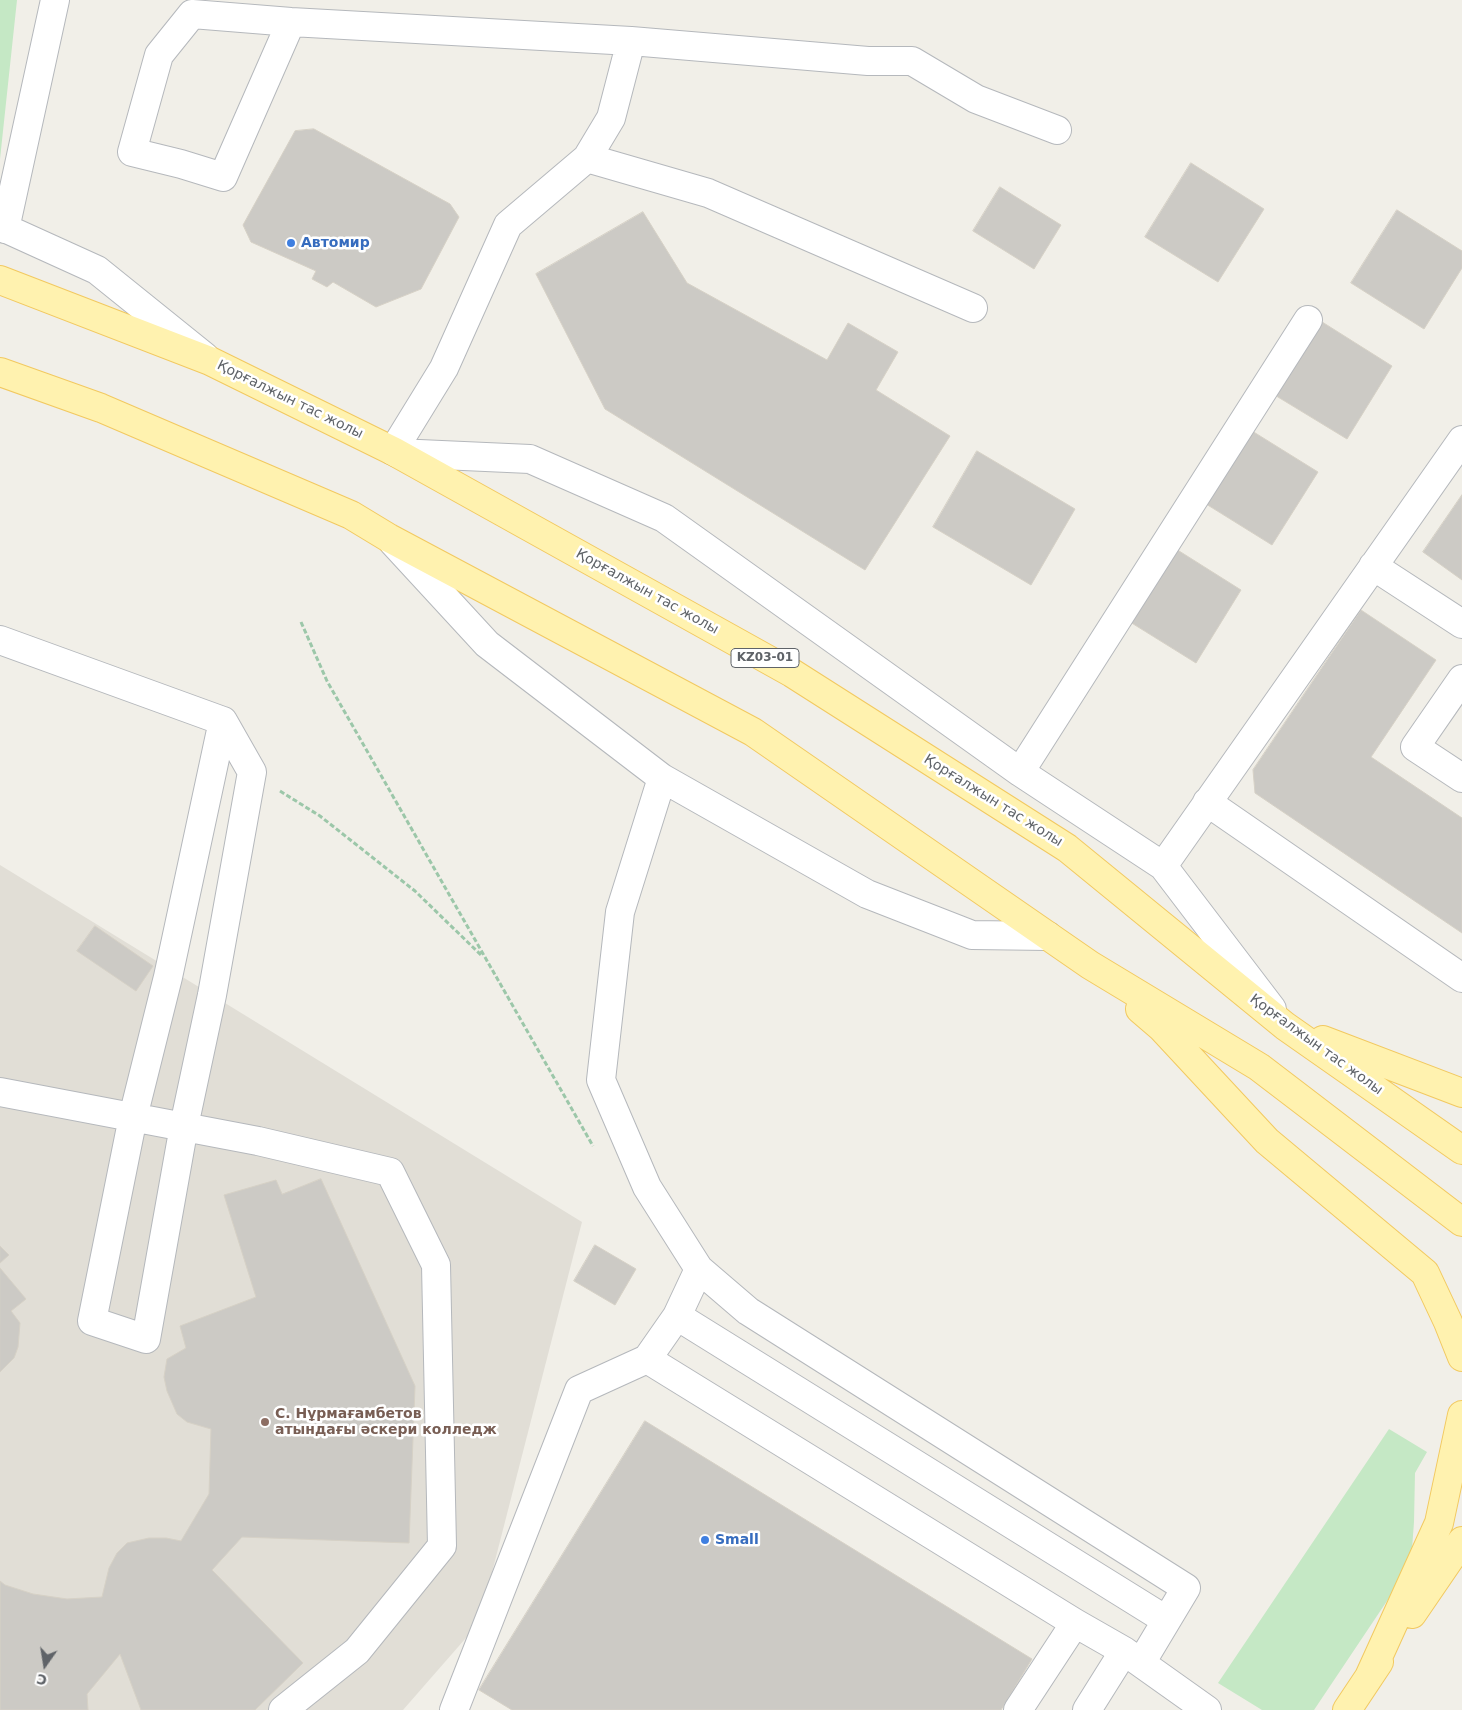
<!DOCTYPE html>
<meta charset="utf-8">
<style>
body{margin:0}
#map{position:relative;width:1462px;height:1710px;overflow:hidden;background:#f1efe8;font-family:"DejaVu Sans",sans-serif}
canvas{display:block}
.north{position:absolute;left:20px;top:1640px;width:50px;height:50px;-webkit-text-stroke:4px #fff;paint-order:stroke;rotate:193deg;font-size:14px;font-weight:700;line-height:20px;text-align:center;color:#5f6368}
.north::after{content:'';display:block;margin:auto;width:18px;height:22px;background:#5f6368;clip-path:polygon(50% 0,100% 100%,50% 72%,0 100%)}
</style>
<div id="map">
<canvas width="1462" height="1710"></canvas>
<div class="north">С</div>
</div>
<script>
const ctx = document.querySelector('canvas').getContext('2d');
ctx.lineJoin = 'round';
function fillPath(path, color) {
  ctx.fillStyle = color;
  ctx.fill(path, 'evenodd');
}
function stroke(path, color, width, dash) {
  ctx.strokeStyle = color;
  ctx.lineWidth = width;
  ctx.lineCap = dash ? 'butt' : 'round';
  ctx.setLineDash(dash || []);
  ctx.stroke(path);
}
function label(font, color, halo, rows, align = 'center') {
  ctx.font = font + ' "DejaVu Sans",sans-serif';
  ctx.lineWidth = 5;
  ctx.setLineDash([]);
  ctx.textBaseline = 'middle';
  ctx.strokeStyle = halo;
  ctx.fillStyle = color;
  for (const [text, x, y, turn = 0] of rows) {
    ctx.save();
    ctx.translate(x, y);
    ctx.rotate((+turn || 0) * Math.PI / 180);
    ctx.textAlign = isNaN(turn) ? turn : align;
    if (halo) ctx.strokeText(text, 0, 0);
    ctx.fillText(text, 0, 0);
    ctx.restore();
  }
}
fillPath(new Path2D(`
 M0,865L582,1222L479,1623L403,1710H0Z`), '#e1ded6');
fillPath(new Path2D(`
 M0,0H17L0,159Z
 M1389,1429L1427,1452L1415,1473L1414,1522L1412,1549L1391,1595L1314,1710H1262L1218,1683Z`), '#c5e8c5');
const building = new Path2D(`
 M314,129L450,204L459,217L421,289L376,307L333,282L327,287L312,279L316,271L251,242L243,225L295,131Z
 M1191,163L1264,209L1218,282L1145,237Z
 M1000,187L1061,225L1034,269L973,231Z
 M1397,210L1462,251V268L1424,329L1351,283Z
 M643,212L687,283L827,360L848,323L898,352L876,390L950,436L865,570L605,409L536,274Z
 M1319,320L1392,366L1347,439L1273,394Z
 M1244,426L1318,472L1272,545L1198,499Z
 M977,451L1075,509L1031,585L933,527Z
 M1462,495V580L1423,552Z
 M1168,544L1241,590L1196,663L1122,617Z
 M1361,610L1436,660L1371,757L1462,818V933L1255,793L1253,770Z
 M95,926L153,966L136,991L77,951Z
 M321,1179L415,1386L409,1543L242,1537L212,1570L303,1663L255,1710H141L120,1654L87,1694L88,1710H0V1581L5,1585L33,1594L67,1599L102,1597L109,1568L117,1553L127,1543L149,1538H166L181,1541L209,1494L211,1429L187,1422L177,1414L167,1391L164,1377L167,1359L186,1348L180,1326L256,1297L224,1195L276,1180L282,1194Z
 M595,1245L636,1269L615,1305L574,1281Z
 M0,1246L9,1255L0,1263Z
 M0,1268L26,1299L11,1311L20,1323L18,1347L14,1358L0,1372Z
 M645,1421L1032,1659L1001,1710H512L479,1690Z`);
fillPath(building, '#cccac5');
stroke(building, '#d6d1c6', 1);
const minor = new Path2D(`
 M291,22L223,177L181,164L132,152L159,55L192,14L291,22L631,41L611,118L587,158L508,225L444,368L393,451
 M631,41L868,61H912L976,99L1057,130
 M587,158L708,193L973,308
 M0,226L97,270L205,357
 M5,229L55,0
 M397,453L530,459L664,518L1020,772L1163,866L1272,1009
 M393,542L487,644L662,778L867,894L972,935L1048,936
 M1373,566L1462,624
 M0,640L223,721L168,977L133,1117L92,1321L146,1339L184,1126L212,995L252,772L223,721
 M1462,679L1415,747L1462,778
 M1020,772L1308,320
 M1207,802L1462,978
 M1163,866L1462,440
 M0,1092L258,1141L390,1172L436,1265L442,1546L357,1651L283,1710
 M699,1269L748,1311L1186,1588L1141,1663
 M677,1316L1166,1620
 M647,1359L1075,1623L1124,1651L1207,1710
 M454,1710L579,1390L647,1359L677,1316L699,1269L647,1187L601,1080L620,912L662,778
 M1018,1710L1075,1623
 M1087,1710L1124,1651`);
const major = new Path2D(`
 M0,280L210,361L393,451L792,673L1067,848L1285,1026L1462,1150
 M0,372L101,408L351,515L389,538L753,732L1090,965L1259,1067L1462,1222
 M1140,1009L1161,1027L1267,1141L1425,1273L1448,1322L1462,1357
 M1323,1040L1462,1093
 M1412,1614L1462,1541
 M1369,1677L1439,1523L1462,1415
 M1347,1710L1379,1662`);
stroke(minor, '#b5b8bc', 30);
stroke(major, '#f2c960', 30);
stroke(new Path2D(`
 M301,622L327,681L593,1146
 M280,791L320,816L415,891L482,956`), '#9cc7a9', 3, [5, 2.5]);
stroke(minor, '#fff', 28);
stroke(major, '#fff2af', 28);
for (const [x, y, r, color] of [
 [291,243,5,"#3f7fe0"],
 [265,1422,5,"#8d6e63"],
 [705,1540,5,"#3f7fe0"]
]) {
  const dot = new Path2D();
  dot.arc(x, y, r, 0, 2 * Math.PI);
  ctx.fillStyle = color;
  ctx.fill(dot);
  stroke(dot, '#fff', 2);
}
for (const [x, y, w] of [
 [765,658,68]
]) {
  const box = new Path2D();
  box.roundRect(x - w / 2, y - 9.5, w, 19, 4);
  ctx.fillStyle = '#fff';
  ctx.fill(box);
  stroke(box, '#5f6368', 1);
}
label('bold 12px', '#5f6368', null, [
 ["KZ03-01",765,658]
]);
label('bold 14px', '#366cbe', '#fff', [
 ["Автомир",301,243],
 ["Small",715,1540]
], 'left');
label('14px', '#5f6368', '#fff', [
 ["Қорғалжын тас жолы",290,400,26],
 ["Қорғалжын тас жолы",647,592,29],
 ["Қорғалжын тас жолы",993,801,32],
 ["Қорғалжын тас жолы",1316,1045,36]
]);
label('bold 14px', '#785e54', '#fff', [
 ["С. Нұрмағамбетов",275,1414],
 ["атындағы әскери колледж",275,1430]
], 'left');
</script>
